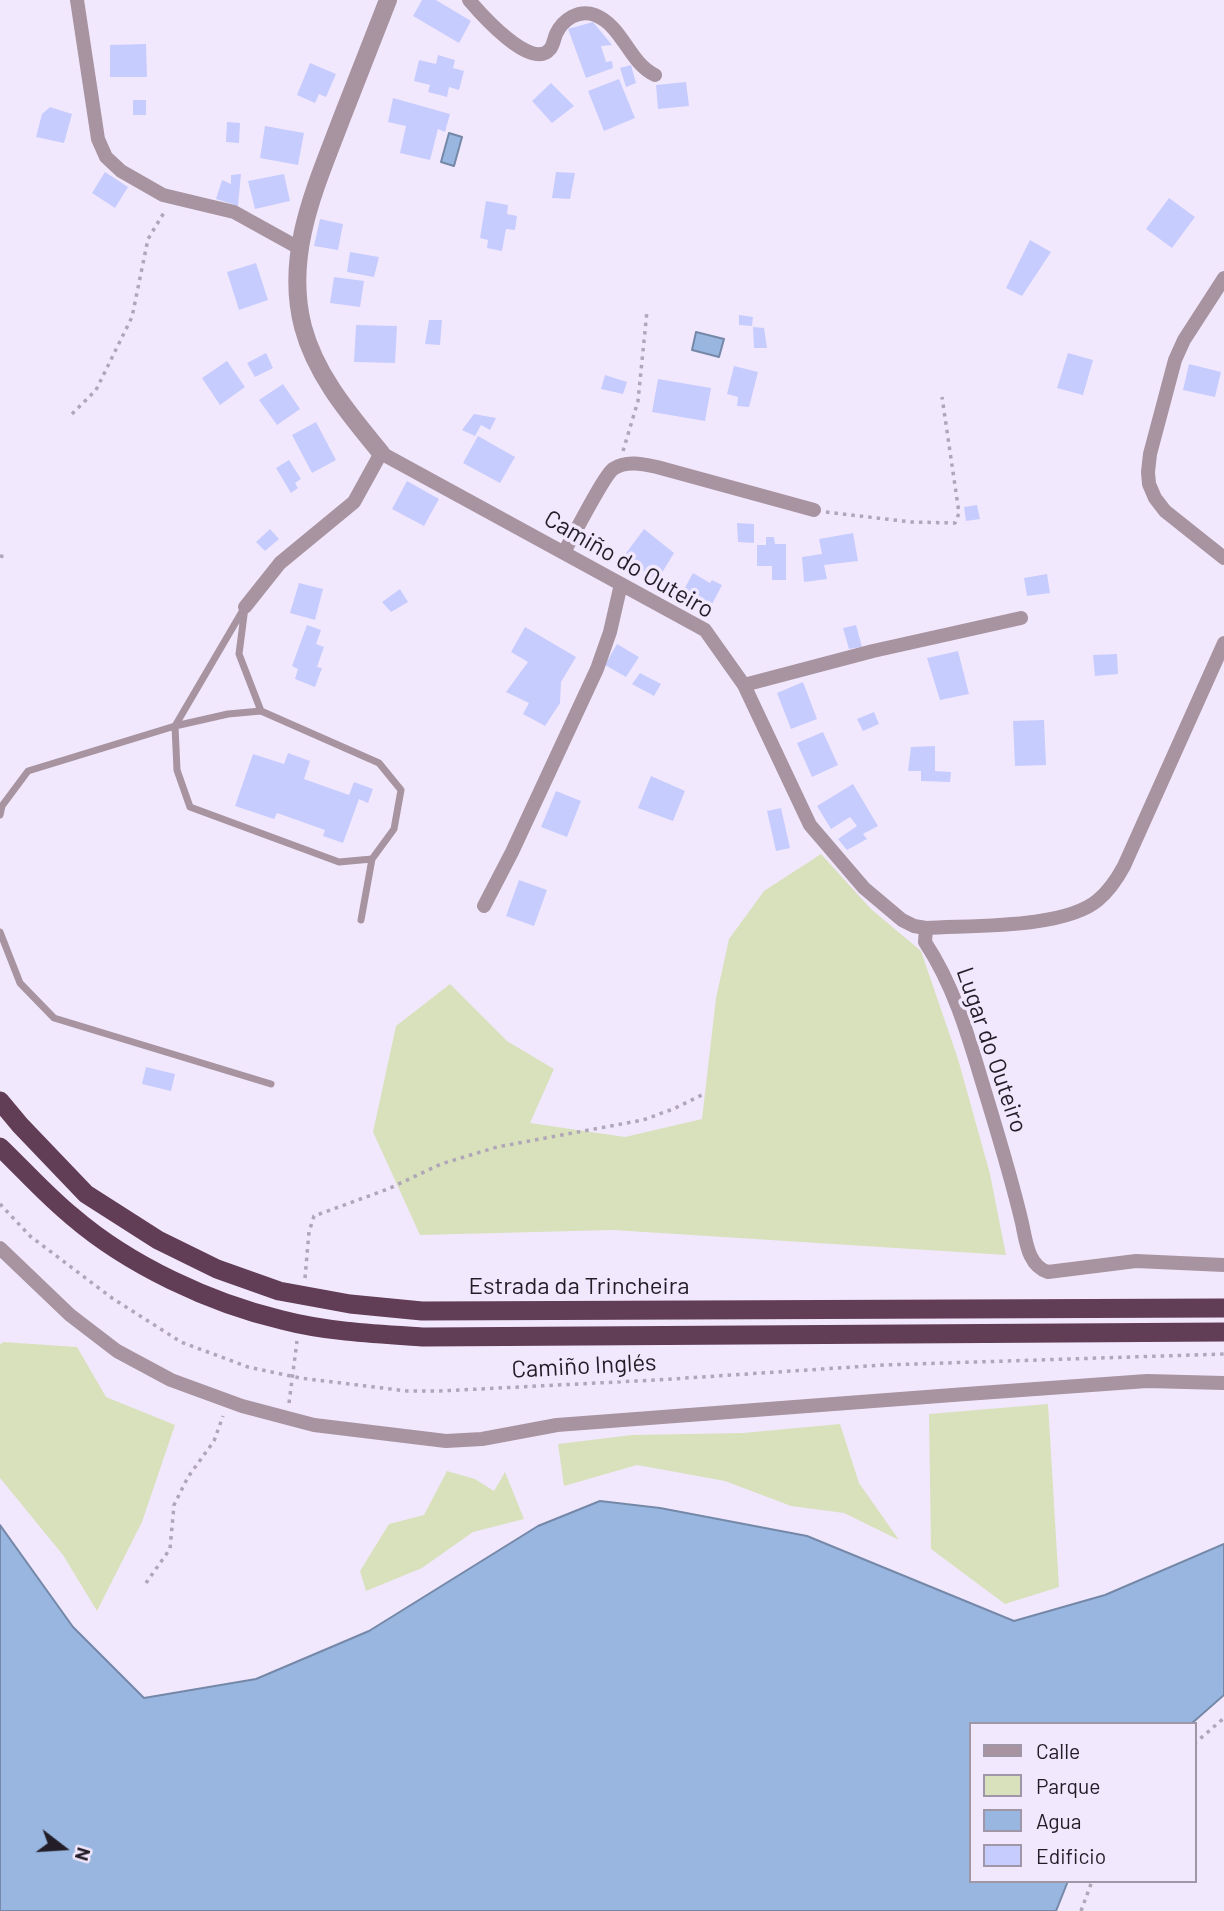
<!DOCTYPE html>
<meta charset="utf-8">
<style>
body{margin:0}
#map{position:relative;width:1224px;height:1911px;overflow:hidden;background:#f2e8fd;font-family:Barlow,sans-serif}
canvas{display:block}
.legend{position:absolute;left:969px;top:1722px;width:228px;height:161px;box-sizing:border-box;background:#f2e8fd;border:2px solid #9f97a7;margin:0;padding:9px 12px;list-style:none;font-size:21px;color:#221d27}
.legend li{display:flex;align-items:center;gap:14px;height:35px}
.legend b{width:35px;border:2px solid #9f97a7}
.north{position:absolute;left:28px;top:1813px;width:70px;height:70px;-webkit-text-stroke:5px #f2e8fd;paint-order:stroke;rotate:107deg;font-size:19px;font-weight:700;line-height:28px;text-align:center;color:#221d27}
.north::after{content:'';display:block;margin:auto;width:24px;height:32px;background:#221d27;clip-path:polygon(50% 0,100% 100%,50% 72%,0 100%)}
</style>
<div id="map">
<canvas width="1224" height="1911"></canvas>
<ul class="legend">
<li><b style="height:9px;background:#a893a0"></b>Calle</li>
<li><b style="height:19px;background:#d8e1bc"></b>Parque</li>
<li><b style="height:19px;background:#98b6e0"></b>Agua</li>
<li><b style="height:19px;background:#c7ccfe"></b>Edificio</li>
</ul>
<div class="north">N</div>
</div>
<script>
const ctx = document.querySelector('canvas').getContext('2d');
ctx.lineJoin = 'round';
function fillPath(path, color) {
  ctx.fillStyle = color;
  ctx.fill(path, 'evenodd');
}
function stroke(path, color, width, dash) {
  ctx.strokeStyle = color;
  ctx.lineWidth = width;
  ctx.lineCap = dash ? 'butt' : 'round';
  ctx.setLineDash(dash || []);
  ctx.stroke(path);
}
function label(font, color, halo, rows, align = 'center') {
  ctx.font = font + ' Barlow,sans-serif';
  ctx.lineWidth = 7;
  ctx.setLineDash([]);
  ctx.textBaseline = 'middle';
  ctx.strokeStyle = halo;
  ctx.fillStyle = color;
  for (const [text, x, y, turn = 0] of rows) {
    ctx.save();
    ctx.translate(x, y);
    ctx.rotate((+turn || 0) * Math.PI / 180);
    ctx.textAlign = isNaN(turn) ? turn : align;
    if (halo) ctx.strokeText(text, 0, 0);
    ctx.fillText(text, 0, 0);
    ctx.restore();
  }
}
fillPath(new Path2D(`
 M821,854L871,909L921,951L958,1059L990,1174L1006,1255L613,1230L420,1235L373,1132L396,1026L450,984L507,1041L554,1069L530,1123L625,1137L702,1119L716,998L729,939L764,891Z
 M3,1342L77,1347L106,1397L175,1425L142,1522L97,1611L63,1555L0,1478V1345Z
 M1048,1404L1059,1587L1005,1604L931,1549L929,1414Z
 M840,1424L859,1483L899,1540L844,1513L791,1506L725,1481L637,1465L564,1486L558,1444L632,1435L743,1433Z
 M447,1471L475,1479L494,1491L505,1472L524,1519L473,1532L422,1568L366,1591L360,1571L389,1524L424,1515Z`), '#d8e1bc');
const water = new Path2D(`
 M449,133L462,137L454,166L441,162Z
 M696,332L724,339L719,357L692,350Z
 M600,1501L660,1508L807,1536L1014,1621L1105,1595L1224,1544V1695L1191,1724H970V1881H1068L1056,1911H0V1525L73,1627L144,1698L256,1679L369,1631L538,1526Z`);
fillPath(water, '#98b6e0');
stroke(water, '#7588a8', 2);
fillPath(new Path2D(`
 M422,0H436L471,21L459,43L413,16Z
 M593,22L612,45L601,46L606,62L612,61L613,68L586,78L568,29Z
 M146,44L147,77H110V45Z
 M438,55L455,60L453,68L464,71L459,90L449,87L447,97L428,92L430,85L414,81L419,60L436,64Z
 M310,63L336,74L326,97L319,94L315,103L297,95Z
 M631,65L636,83L626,87L620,68Z
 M619,79L635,118L604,131L588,91Z
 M686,82L689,106L658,109L656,85Z
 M551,83L574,106L552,123L532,101Z
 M393,98L450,114L445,132L438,129L430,160L400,153L406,126L388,122Z
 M133,100H146V115H133Z
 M50,107L72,114L64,143L36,137L42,114Z
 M227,122L240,123L239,143L226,142Z
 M265,126L304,133L298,165L260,158Z
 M105,172L128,187L115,208L92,193Z
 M556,172L575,173L570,199L552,198Z
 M241,174L238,206L216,199L222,180L231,184V175Z
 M284,174L290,201L255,209L248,181Z
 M1169,198L1195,217L1172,248L1146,229Z
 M486,201L508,205L507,214L517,216L515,230L506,229L502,251L487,248L488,240L480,238Z
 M320,219L343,224L338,250L314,246Z
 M1030,240L1051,252L1022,296L1006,288Z
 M350,252L379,257L374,277L347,272Z
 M256,263L268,300L239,310L227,272Z
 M334,277L364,281L360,307L330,303Z
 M739,315L753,317L752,326L739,325Z
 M429,320H442L440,345L425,344Z
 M356,325L397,326L395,363L354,362Z
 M753,327L764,328L767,348H754Z
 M266,353L273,368L255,377L247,363Z
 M1068,353L1093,360L1083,395L1057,388Z
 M227,361L245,387L220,405L202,378Z
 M1189,364L1221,372L1215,397L1183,390Z
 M734,366L758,372L749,407L737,406L738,397L727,394Z
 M605,375L627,382L623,394L601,389Z
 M658,379L711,388L705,421L652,412Z
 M283,384L300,409L277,425L259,400Z
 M474,414L496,418L490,430L481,425L475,436L462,430Z
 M316,422L336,460L312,473L292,435Z
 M478,436L515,457L500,483L463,463Z
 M289,460L301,479L295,483L298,488L291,493L276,468Z
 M407,481L439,499L424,526L392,509Z
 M977,505L980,519L966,521L964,507Z
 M737,523L754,524V543L738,542Z
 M270,529L279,539L265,551L256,542Z
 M644,529L674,553L657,581L624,556Z
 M853,533L858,561L824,565L827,579L804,582L802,557L822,554L819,539Z
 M766,537H774L775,544H786V580H772V566H757V545H766Z
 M693,573L710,583L712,580L722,585L709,610L681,595Z
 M1047,574L1050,593L1027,596L1024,578Z
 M299,583L323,589L315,620L290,613Z
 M400,589L408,602L391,612L382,602Z
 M307,625L321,630L316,644L324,647L317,667L322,668L315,687L295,679L298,669L292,666Z
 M856,625L862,647L849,649L843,628Z
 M525,627L576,657L561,682L560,703L545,726L523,714L529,703L506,692L528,662L511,652Z
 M617,644L639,657L626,677L605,665Z
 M958,651L969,694L940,700L927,658Z
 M1117,654L1118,674L1095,676L1093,655Z
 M640,673L661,684L654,696L632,684Z
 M803,682L817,719L791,729L777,693Z
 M874,712L879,724L863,731L857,719Z
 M1044,720L1046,765L1015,766L1013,721Z
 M823,732L838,765L812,777L797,743Z
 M935,746V771L951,772L950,782L921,781V771H908L911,747Z
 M288,753L310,761L304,779L349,795L354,782L373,789L368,803L359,799L343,843L323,836L325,830L277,813L274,819L235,806L253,754L284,764Z
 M651,776L685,791L673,821L638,808Z
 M853,784L878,826L863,834L867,839L847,850L838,839L857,826L850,817L831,829L817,806Z
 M556,791L581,801L567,837L541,827Z
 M781,808L790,848L776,851L767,811Z
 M519,880L547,890L534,926L506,916Z
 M146,1067L175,1074L171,1091L142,1084Z`), '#c7ccfe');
stroke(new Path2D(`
 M72,414L96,390L132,317L148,239L165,211
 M623,451L638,401L647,311
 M826,512L911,522L955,523L959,513L942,397
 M0,556L6,557
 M0,1204L30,1236L112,1298L181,1342L248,1367L300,1378L407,1391H440L656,1380L883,1365L1224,1354
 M305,1278L309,1232L314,1216L388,1189L441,1164L497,1147L643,1120L673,1109L704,1094
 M289,1403L297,1341
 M146,1583L170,1549L174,1505L188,1477L214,1441L223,1416
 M1194,1744L1224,1718
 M1081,1911L1092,1881`), '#afa6b8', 3.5, [3.5, 5]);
stroke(new Path2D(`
 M245,607L239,654L261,711L379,763L401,790L394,829L372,859L361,920
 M261,711L228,714L175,726L177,770L190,807L339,862L372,859
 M0,815L2,806L28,771L175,726L243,610
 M0,932L20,983L54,1018L271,1084`), '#a893a0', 7);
stroke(new Path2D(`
 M77,0L98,139L106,157L121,171L163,195L234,212L299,248
 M469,0C480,13 532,72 550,49C553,46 554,39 556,34C563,19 579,9 595,15C623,26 629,63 655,75
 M1224,278L1184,340L1175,360L1150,454L1148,472L1149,484L1155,498L1165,511L1224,558
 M564,552C573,537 603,477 613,469C626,460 643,464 657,467L814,510
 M245,607L280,563L354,502L381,453L705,630L744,685L810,825L864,888L902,920L914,926L926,928C971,925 1064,929 1098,900C1110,890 1117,879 1124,866L1224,643
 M744,685L873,651L1021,618
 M484,906L512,852L597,669L610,632L621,584
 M926,928L925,942C954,986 968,1035 983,1085C997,1131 1011,1176 1022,1223C1026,1241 1028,1266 1048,1272L1136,1261L1224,1265
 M0,1248L70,1315L117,1351L171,1380L242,1406L314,1425L446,1441L482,1439L557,1425L966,1394L1147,1381L1224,1383`), '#a893a0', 14);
stroke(new Path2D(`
 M381,453C350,415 316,376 303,327C284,254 316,186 341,120C357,80 372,40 388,0`), '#a893a0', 18);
stroke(new Path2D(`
 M0,1101L20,1125L86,1194L158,1240L217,1269L279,1291L350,1304L422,1311L1224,1308
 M0,1147C24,1170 47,1196 73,1217C129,1265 210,1303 282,1320C328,1332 377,1334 425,1337L1224,1332`), '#623d56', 19);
label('24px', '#221d27', '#f2e8fd', [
 ["Camiño do Outeiro",629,564,30],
 ["Lugar do Outeiro",992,1050,71],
 ["Estrada da Trincheira",579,1286],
 ["Camiño Inglés",584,1366,-3]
]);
</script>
